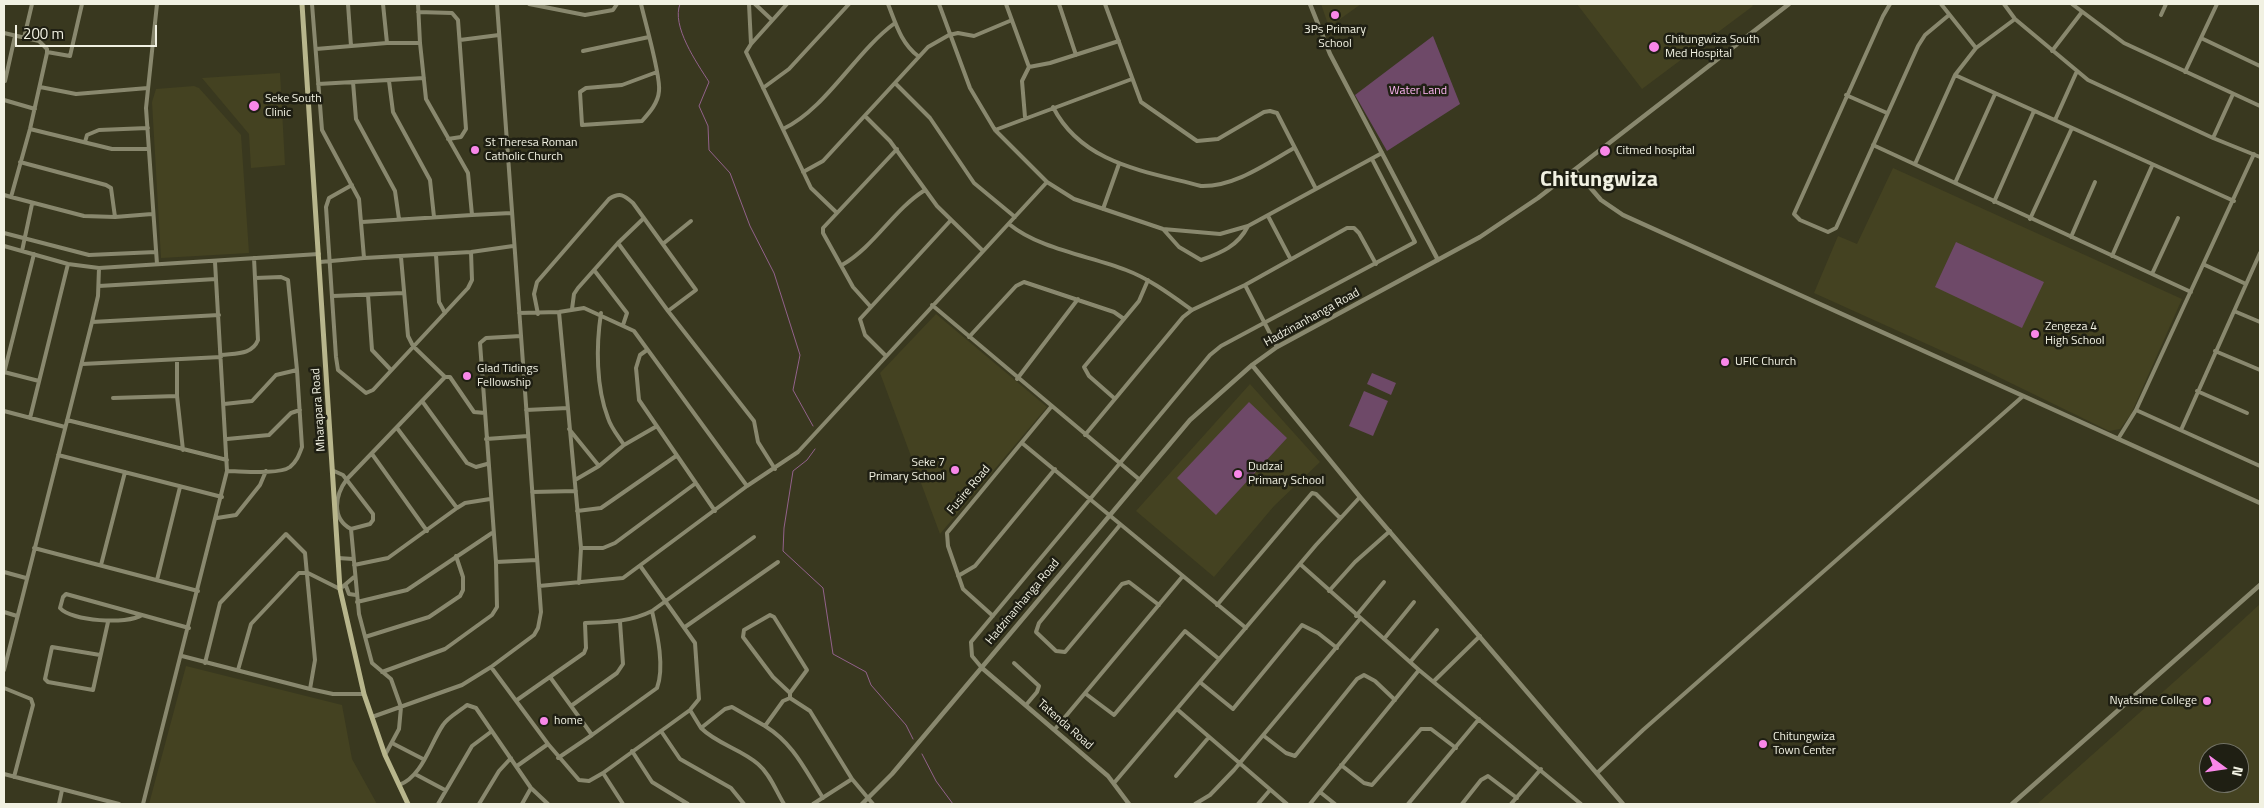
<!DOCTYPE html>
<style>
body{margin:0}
#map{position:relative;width:2264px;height:808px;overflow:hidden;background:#39381f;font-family:"Titillium Web",sans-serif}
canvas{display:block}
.frame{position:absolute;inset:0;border:5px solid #f1f1e2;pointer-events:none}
.north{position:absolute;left:2199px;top:743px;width:50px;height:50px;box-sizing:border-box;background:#1f1f13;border:1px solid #737366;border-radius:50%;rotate:104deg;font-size:14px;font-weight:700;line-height:20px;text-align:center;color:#f1f1e2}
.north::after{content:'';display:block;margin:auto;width:18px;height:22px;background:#f987e9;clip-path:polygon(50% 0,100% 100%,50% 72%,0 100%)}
.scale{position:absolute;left:15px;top:25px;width:142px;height:22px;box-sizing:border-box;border:2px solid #f1f1e2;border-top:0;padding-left:6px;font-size:15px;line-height:18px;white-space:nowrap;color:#f1f1e2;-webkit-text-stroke:4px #1f1f13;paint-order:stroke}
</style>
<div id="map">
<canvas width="2264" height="808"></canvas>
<div class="frame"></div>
<div class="north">N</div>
<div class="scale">200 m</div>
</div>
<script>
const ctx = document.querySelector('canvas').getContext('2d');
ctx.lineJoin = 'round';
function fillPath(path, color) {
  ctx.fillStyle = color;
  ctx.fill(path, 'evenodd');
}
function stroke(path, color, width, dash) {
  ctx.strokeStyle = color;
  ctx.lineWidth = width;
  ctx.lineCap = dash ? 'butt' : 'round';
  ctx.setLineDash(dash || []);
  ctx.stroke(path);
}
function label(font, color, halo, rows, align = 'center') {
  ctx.font = font + ' "Titillium Web",sans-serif';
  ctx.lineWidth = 5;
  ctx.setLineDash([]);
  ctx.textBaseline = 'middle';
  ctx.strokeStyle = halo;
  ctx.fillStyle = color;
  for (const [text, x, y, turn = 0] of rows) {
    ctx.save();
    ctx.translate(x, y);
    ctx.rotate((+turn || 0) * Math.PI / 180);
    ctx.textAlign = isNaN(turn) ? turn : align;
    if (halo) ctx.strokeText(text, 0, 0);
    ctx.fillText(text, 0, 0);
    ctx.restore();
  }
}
fillPath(new Path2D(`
 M1321,4H1361L1329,27Z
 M1577,4H1751L1753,6L1642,89Z
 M280,73L285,165L251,168L249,134L202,78Z
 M194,86L199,88L241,135L249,253L161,258L152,102L156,89Z
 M1893,168L2182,299L2131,414L2120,429L2109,431L1980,368L1814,293L1838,236L1857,244Z
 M936,314L1047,407L940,534L880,373Z
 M1250,384L1320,462L1274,506L1214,577L1136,511Z
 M2260,604V804H2037L2211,649ZM2209,753H2239V783H2209Z
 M186,666L342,705L352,759L377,804H149Z`), '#444221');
fillPath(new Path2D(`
 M1433,36L1460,104L1387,151L1355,95Z
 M1956,242L2044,282L2022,328L1935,287Z
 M1372,373L1396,383L1391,395L1367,384Z
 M1364,391L1388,401L1373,436L1349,426Z
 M1249,402L1287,438L1216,515L1177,478Z`), '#6e4968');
stroke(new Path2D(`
 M680,4C671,26 697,63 709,82L699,106L708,126L709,150L730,173L750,226L774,273L800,355L793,390L813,426
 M815,449L807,460L793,471L784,528L783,551L823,588L833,654L866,672L871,685L906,725L913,739
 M922,754L936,781L953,804`), '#92628b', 1);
stroke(new Path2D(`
 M312,4L322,130L359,199L364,258L471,252L513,246
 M348,4L351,46
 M383,4L387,43
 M418,4L420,43
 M529,4L585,15L613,10L617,4
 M641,4C645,22 661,76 659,91C658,103 650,112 642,121L582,125L580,92L586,88L622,85L657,72
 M749,4L751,44
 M755,4L772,20
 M787,4L751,44L746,52L811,188L836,212
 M888,4C896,24 901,43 918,56
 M939,4L970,88L995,130L1047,182L1074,199L1163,229L1220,234L1248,226L1382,153
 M1006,4L1029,67
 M1059,4L1076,55
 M1105,4L1141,102L1197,141L1218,139L1264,112L1270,111L1277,113L1316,189
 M1890,4L1883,16L1794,214L1800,220L1828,232L1836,228L1918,46L1925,35L1949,15
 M1941,4L1976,48
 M2004,4L2015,19L2088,80L2213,138L2260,157
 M2072,4L2124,43L2260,106
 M418,12L452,13L458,20L466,129L461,137L448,139
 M2161,15L2166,4
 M4,33L39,41L47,49V53L30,129L11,197L4,195
 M24,38L32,4
 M2201,38L2260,66
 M460,40L499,35
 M316,49L387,43H420L426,99L468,173L472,215L362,222
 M583,51L649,37
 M2052,51L2082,12
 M47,52L70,56L82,4
 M2185,72L2217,4
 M1955,75L2234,201
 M5,81L15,36
 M389,81L393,112L430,180L434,217
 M353,82L356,119L395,191L399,219
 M895,83L930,118L974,183L1015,217
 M318,84L424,78
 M40,87L76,94L148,88
 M763,88L789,69L849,4
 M1846,95L1887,113
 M4,100L35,109
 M1053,107C1082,164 1145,171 1201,186C1234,187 1266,164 1294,148
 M865,116L890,141L937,206L982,250
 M1025,117L1022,81L1029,67L1050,63L1119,41
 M2055,120L2077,71
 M30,129L112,149H149
 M783,129C827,108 855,52 895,23
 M995,130L1132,79
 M2213,138L2233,94
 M85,142L87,135L99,130L148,128
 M1873,145L2191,292
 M20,162L106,185L111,188L115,217L152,214
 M1915,164L1955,75L1976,48L2015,19
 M803,172L823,161L928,47L949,35L958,33L974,36L1012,20
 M1955,183L1995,94
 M352,185L329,198L326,207L336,357L338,370L366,393L373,390L468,288L472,280L471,252
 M11,197L84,216L115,217
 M1994,202L2034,111
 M1103,209L1119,164
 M472,215L511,213
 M1268,216L1290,258
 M2030,219L2072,128
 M1009,224C1039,249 1090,256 1126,270C1150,279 1171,295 1192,310
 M1163,229L1179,247L1201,260C1221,253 1238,246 1248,226
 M4,233L89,255L156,252
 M2071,237L2095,182
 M664,243L691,221
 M4,246L68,264L99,268L319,254
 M22,251L32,204
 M436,255L439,302L445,313
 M2112,256L2152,166
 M401,257L408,336L413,346L445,377
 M320,262L364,258
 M157,264L146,108L157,4
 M842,265C875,246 893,210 925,190
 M2205,265L2246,284
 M594,270L627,313L623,325
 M2152,274L2178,218
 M1245,285L1277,347
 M99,286L216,279
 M368,295L372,350L391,370
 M333,296L403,293
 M932,305L1140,480
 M870,306L853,287L823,233V228L897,149
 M572,309L574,294L578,288L618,243
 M668,311L754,421L758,442L775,469
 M2234,311L2260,322
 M559,312L581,548L579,583
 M519,313L559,312L584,308L634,331L747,486
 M538,314L534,294L537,282L609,199C620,192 624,195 633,203L696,290L668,311L618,243L644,218
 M92,322L219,315
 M969,337L1016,286L1024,282L1114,312L1124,319
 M647,350L640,355L636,368L639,400L715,511
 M2215,351L2260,370
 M221,355C236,353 252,355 258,340L254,258
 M886,356L865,335L860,319L951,220
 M177,360V396L183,450
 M82,364L221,357
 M4,372L39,381
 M4,373L34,254
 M1017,379L1078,299
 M2197,391L2247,413
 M113,398L177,396
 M1114,398L1089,376L1084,367L1139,301L1148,280
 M422,401L467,463L476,467L487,464
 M224,404L252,401L276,375L297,370
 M526,410L568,408
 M2136,410L2260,466
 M4,411L65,427
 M30,418L68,264
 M67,420L227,460
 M397,428L457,508
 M569,429L599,466
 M2181,430L2260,253
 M1085,435L1183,317L1192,310L1245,285L1347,228H1354L1359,233L1376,264
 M227,439L269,435L291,413L300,410
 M486,439L528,436
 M2118,439L2136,410L2254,154
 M1022,443L1246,628
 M624,445L657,426
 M372,454L427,531
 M58,455L222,497
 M227,471C241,471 279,475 290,467C297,461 299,455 302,447L297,370L288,280L281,277L255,278
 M334,471L343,475L373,514V520L370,524L351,529
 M575,480L599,466L624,445C619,437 611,428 608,418C596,387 596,346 601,313
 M532,492L576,491
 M577,511L601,508L676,456
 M217,518L236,515L260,485L266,471
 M1120,525L1039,623L1036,632L1056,651L1065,652L1122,584L1129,582L1159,605
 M34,548L198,591
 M581,548H603L615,543L696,483
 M338,558L353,559
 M496,562L537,560
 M1300,564L1419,670L1581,804
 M101,565L125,472
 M354,565L388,558L457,508L465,503L490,499
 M4,572L26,578
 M958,576L975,566L1055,469
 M157,580L180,487
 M346,586L349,594L356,595
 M539,586L623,578L747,486L798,452L1047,182
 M1329,591L1355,562L1390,531
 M357,602L407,590L492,533
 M1217,605L1312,493L1316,494L1340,518
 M4,612L17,616
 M142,615L66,594L63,597L60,608C71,621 127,625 142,615L189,628
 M993,616L963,589L948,546L947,533L1051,407
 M1356,616L1384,582
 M685,627L778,562
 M365,637L429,617L460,596L463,590V577L456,556
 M1384,639L1414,602
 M100,655L52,647L45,679L48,682L93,690L108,622
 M182,656L310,689L333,694H364
 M1411,661L1437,630
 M205,663L220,603L286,534L305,553L315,660L310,689
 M1014,663L1039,686L1037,692L1026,705
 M491,667L548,744L579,780L589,781L603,773L690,710L699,699L695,643L641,567
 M982,668L972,656L971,642L1210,355L1221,346L1415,242L1372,159
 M4,670L92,322L98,296L99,268
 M238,670L251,624L299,573H308L340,589L354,577
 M382,672L445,649L492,615L497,607L496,562L480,343L486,338L521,336
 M550,677L571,706
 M1434,681L1480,636
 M1201,683L1233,709L1302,625L1318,633L1337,648
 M4,688L31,699L33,705L14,777
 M790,693L773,677L743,637L744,630L770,615L774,617L807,670L790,693V698
 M1086,694L1114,715L1185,631L1219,659
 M517,700L584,653L586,648L585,623C609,622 630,622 652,611L754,537
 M690,710L701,728L725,709L732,707L765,726
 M1178,710L1287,804
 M372,717L462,685L491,667L534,635L538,628L541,612L497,4
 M701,728C717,744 741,749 758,764C770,774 776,791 784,804
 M1055,729L1182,577
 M661,731L680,759L731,788L744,804
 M592,735L657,688C665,666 657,633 652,611
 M1264,736L1286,753L1295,756L1357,679L1364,675L1375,681L1395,700
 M392,743L423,759
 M632,751L652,782L688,804
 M385,755L399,729L401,707L391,679L372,663L359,614L351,529C331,518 335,495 347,479L445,377H450L474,412L485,413
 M558,758L592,735L571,706L617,673L623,664L620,622
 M1341,765L1364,783L1372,785L1421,729H1431L1456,748
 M517,766L548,744
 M603,773L623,804
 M1597,773L1643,730L2022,397
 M4,774L119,804
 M415,774L445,790
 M1176,776L1209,737
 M1114,783L1316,545L1360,497
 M399,785C422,777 430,744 443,725C448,717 460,711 467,705L476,708L531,788L548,804
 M1320,792L1335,804
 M823,798C805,770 794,744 765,726L783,701L790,698L810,711L852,779
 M59,804L62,790
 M143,804L227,471L215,262
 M438,804L472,746L492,731
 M479,804L499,771L511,758
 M522,804L531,788
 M813,804L852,779L873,804
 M1195,804L1210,795L1234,770L1360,619
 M1258,804L1270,790
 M1310,804L1419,670
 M1408,804L1479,719
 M1462,804L1481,780L1488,776L1517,798
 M1511,804L1541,769`), '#89886e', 4);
stroke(new Path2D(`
 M1310,4L1330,54L1438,260
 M1575,170L1601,200L1623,215L2260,503
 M1252,365L1360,497L1623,804
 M982,668L1108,776L1129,804
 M862,804L892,774L1190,420L1252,365L1277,347L1480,237L1538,198L1789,4
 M2012,804L2260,585`), '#89886e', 4.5);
stroke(new Path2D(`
 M302,4L340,589L364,694L385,755L408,804`), '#b8b68c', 5);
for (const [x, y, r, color] of [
 [1335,15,5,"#f987e9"],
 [1654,47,6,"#f987e9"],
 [254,106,6,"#f987e9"],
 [475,150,5,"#f987e9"],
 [1605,151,6,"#f987e9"],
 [2035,334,5,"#f987e9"],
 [1725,362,5,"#f987e9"],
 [467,376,5,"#f987e9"],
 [955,470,5,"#f987e9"],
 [1238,474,5,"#f987e9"],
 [2207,701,5,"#f987e9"],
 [544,721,5,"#f987e9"],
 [1763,744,5,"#f987e9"]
]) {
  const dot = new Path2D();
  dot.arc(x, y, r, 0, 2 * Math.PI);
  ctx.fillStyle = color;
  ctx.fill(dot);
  stroke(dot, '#1f1f13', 2);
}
label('12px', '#f1f1e2', '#1f1f13', [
 ["3Ps Primary",1335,30,"center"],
 ["School",1335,44,"center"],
 ["Chitungwiza South",1665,40],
 ["Med Hospital",1665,54],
 ["Seke South",265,99],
 ["Clinic",265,113],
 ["St Theresa Roman",485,143],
 ["Catholic Church",485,157],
 ["Citmed hospital",1616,151],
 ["Zengeza 4",2045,327],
 ["High School",2045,341],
 ["UFIC Church",1735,362],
 ["Glad Tidings",477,369],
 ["Fellowship",477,383],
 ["Seke 7",945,463,"right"],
 ["Primary School",945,477,"right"],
 ["Dudzai",1248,467],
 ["Primary School",1248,481],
 ["Nyatsime College",2197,701,"right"],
 ["home",554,721],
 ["Chitungwiza",1773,737],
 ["Town Center",1773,751]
], 'left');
label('12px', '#feb5f2', '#1f1f13', [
 ["Water Land",1418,91]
]);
label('12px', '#f1f1e2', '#1f1f13', [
 ["Hadzinanhanga Road",1312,318,-29],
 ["Mharapara Road",319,410,-94],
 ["Fusire Road",969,490,-50],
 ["Hadzinanhanga Road",1023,602,-50],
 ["Tatenda Road",1065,725,41]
]);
label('bold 22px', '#f1f1e2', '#1f1f13', [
 ["Chitungwiza",1599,181]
]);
</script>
